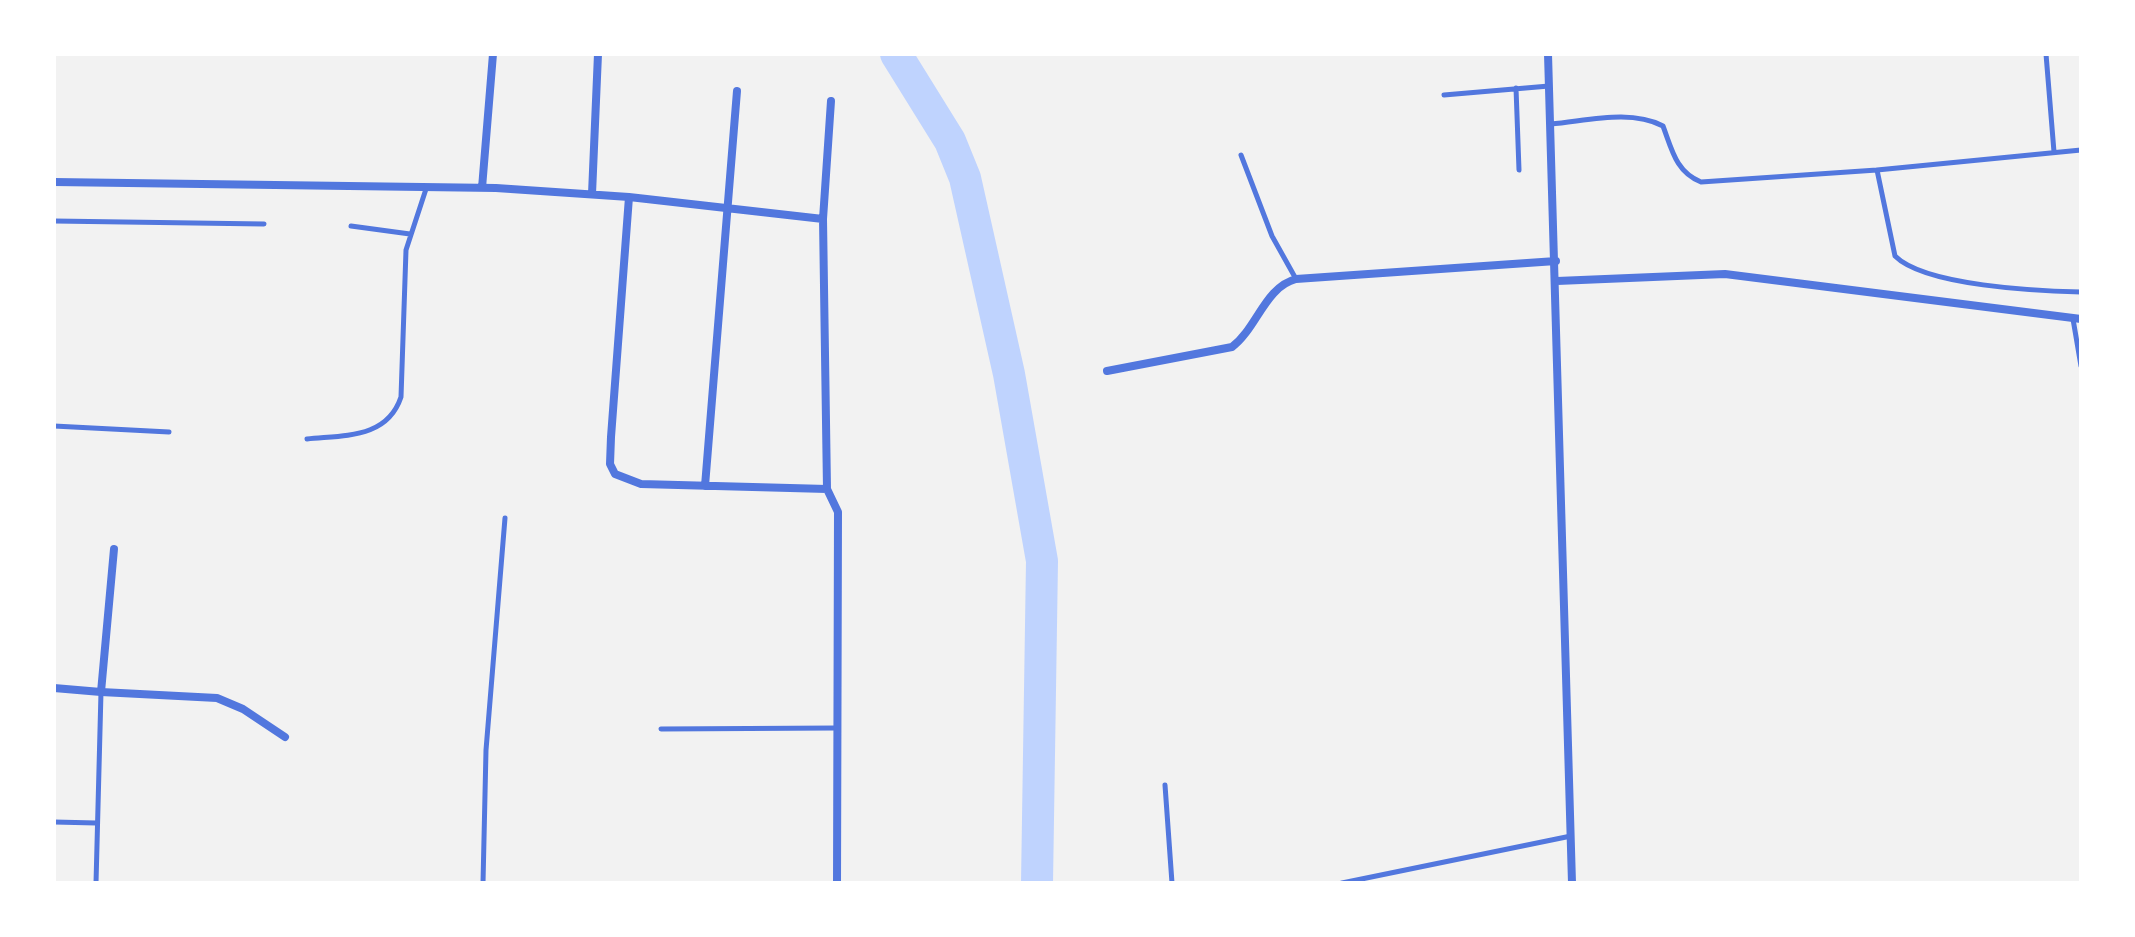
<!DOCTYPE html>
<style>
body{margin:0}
#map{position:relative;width:2135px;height:937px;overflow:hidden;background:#f2f2f2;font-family:Montserrat,sans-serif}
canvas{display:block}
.frame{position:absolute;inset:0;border:56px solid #fff;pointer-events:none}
</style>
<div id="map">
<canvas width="2135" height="937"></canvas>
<div class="frame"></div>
</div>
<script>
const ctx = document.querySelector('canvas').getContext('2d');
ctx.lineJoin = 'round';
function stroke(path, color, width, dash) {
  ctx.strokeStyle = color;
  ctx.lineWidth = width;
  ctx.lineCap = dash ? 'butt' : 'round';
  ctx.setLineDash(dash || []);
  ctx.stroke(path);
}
stroke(new Path2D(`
 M896,54L950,141L965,178L1009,374L1042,561L1037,883`), '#bfd3fe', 32);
stroke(new Path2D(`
 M2046,54L2054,152
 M1516,88L1519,170
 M1444,95L1549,86
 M1551,124C1587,121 1630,109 1663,126C1672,150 1676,172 1701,182L1877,170L2081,150
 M1241,155L1272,236L1296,279
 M1877,170L1895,256C1925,286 2038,291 2081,292
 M54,221L264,224
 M351,226L410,234
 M2073,319L2081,366
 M54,426L169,432
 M307,439C344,435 387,439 401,397L406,250L426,189
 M661,729L836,728
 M1165,785L1172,883
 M54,822L96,823
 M96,883L101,692
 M483,883L486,750L505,518
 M1342,883L1571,836`), '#5277de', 5);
stroke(new Path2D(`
 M1548,54L1572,883
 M831,101L823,219L827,489L838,512L837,883
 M54,182L496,188L629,197L823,219
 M482,188L493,54
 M592,194L598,54
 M629,197L611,437L610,464L615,474L641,484L827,489
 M1557,281L1725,274L2081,319
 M1107,371L1232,347C1257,328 1265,287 1296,279L1556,261
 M705,486L737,91
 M54,688L101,692L114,549
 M101,692L217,698L243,709L285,737`), '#5277de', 8);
</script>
